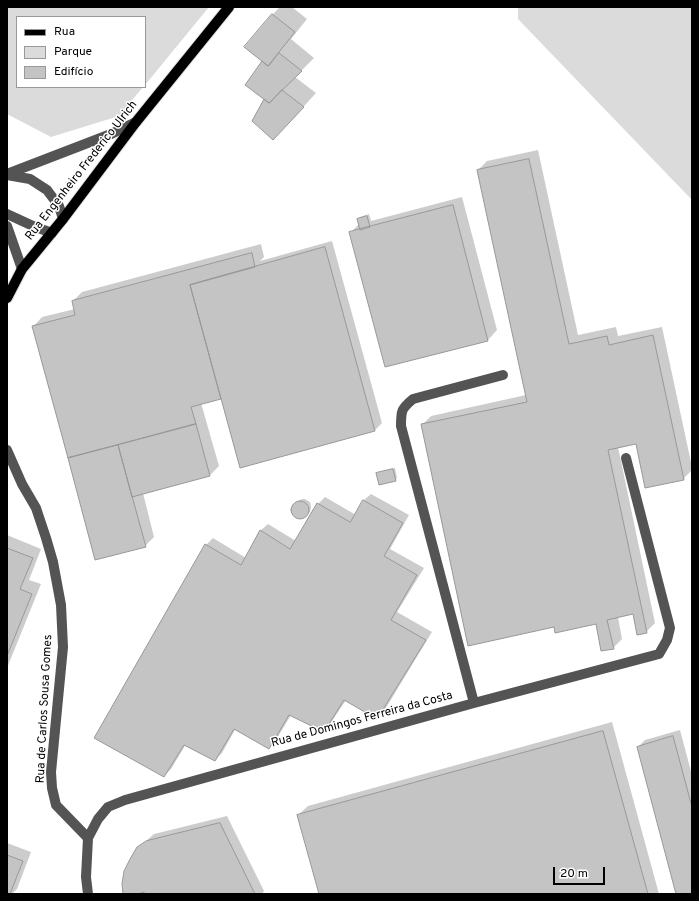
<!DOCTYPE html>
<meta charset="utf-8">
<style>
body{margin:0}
#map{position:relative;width:699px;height:901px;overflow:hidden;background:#fff;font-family:Overpass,sans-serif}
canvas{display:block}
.frame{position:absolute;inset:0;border:8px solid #000;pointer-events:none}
.legend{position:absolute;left:16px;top:16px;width:130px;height:72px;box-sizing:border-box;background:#fff;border:1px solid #999;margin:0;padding:5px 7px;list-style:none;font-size:12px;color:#000}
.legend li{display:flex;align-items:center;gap:8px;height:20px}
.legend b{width:20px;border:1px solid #999}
.scale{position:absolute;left:553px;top:867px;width:52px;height:18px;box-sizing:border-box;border:2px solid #000;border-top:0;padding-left:5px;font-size:12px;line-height:14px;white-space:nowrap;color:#000;-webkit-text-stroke:3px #fff;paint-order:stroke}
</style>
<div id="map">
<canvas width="699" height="901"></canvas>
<div class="frame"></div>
<ul class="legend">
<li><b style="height:5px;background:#000"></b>Rua</li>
<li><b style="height:11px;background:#dbdbdb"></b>Parque</li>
<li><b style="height:11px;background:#c4c4c4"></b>Edifício</li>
</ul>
<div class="scale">20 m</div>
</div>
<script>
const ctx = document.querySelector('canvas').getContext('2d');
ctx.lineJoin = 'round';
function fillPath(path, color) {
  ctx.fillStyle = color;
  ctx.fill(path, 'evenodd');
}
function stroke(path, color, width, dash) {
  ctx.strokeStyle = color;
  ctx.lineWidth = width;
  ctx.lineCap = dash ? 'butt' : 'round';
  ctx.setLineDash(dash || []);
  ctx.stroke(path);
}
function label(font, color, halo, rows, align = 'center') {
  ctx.font = font + ' Overpass,sans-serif';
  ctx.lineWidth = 3;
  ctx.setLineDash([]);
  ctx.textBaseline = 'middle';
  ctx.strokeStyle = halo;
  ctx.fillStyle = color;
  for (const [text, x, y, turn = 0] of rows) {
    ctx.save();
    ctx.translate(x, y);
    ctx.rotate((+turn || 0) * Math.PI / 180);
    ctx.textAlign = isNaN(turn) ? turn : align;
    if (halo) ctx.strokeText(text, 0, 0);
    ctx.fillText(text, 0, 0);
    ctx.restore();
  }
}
fillPath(new Path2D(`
 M7,7H209L145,85V17H17V87H143L119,116L51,137L7,114Z
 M518,7H692V200L518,19Z`), '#dbdbdb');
fillPath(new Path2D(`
 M280,7H292L307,19L291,39L314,58L295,77L316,93L286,126L265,99L263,61L272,15Z
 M538,150L578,335L616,327L618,336L662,327L692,467V470L683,479L637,443L618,447L655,623L646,632L633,613L618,617L622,639L613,648L597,623L555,626L422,425L431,416L526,395L478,170L487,161Z
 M462,197L497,330L488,340L350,233L359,224L358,219L360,217L369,214L371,221Z
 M332,241L382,423L375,430L241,467L221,396L220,398L201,403L219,466L210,475L143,493L154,537L145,546L96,559L33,327L42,317L75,309L73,301L82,292L261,244L264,257L260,261Z
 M395,468L397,478L395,480L377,474L379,472Z
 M371,494L409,515L390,549L424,568L397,612L432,632L384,711L377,718L346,700L330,724L323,731L291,715L276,740L269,747L236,728L222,753L215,760L186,744L171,769L164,776L206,545L213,538L246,558L261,530L268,524L296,541L318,504L325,497L356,515L364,500Z
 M302,499H305L310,502L311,507L310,512L307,515L303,518H300L295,516L293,514L292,508L297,501Z
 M7,535L41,549L29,580L41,584L7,668Z
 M612,722L659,894H320L298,815L308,806Z
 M680,730L692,775V894H677L638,747L645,740Z
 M227,816L264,891L262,894H145V891L135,894H124L138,848L154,834Z
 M7,843L31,852L17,889L12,894H7Z`), '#0003');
const building = new Path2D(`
 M272,14L295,32L268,66L244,47Z
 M279,53L302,71L269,103L245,85L262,61L268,66Z
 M282,90L304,107L273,140L252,121L264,99L269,103Z
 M529,159L569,344L607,336L609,345L653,335L684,480L645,488L636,444L608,450L647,633L637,635L633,614L607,620L614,649L601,651L596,624L555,633L554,627L468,646L421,424L527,402L477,170Z
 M453,205L488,341L385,367L349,232Z
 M367,216L370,227L360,230L357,219Z
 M325,247L375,431L240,468L190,285Z
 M252,253L255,267L190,285L221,399L191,407L196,424L68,458L32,326L75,315L72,301Z
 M196,424L210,476L132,497L118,445Z
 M118,445L146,547L95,560L68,458Z
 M393,469L396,481L379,485L376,473Z
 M363,500L403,523L384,556L417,575L391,620L426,640L377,719L344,700L324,732L289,715L269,749L234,729L215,761L184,745L164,777L94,738L205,544L241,565L260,530L290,549L317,503L350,522Z
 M291 510a9 9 0 1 1 18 0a9 9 0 1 1-18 0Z
 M7,548L33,558L20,589L32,594L7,656Z
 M603,731L648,894H319L297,815Z
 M673,736L692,807V894H676L637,747Z
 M220,823L255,894H144V892L138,894H123L122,884L124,871L130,859L137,847L146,841Z
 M7,855L23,861L10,894H7Z`);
fillPath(building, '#c4c4c4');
stroke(building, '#989898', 1);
const major = new Path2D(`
 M7,298L22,269L63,219L136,122L229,7`);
stroke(major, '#dbdbdb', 12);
stroke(new Path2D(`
 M7,174L111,134L136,122
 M7,175L30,179L47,190L59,206L63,219
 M7,214L33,226L52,233
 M7,226L22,269
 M7,450L22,484L36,508L46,538L53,562L61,605L63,647L51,772L52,788L56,805L88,838
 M474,703L401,426C401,411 401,409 413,399L503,375
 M88,894L86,877L88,838L98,819L108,807L125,800L474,703L659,654L667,640L670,628L626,458`), '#545454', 10);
stroke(major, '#000', 10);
label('12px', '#000', '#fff', [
 ["Rua Engenheiro Frederico Ulrich",82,171,-52],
 ["Rua de Carlos Sousa Gomes",45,709,-87],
 ["Rua de Domingos Ferreira da Costa",362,720,-15]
]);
</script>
